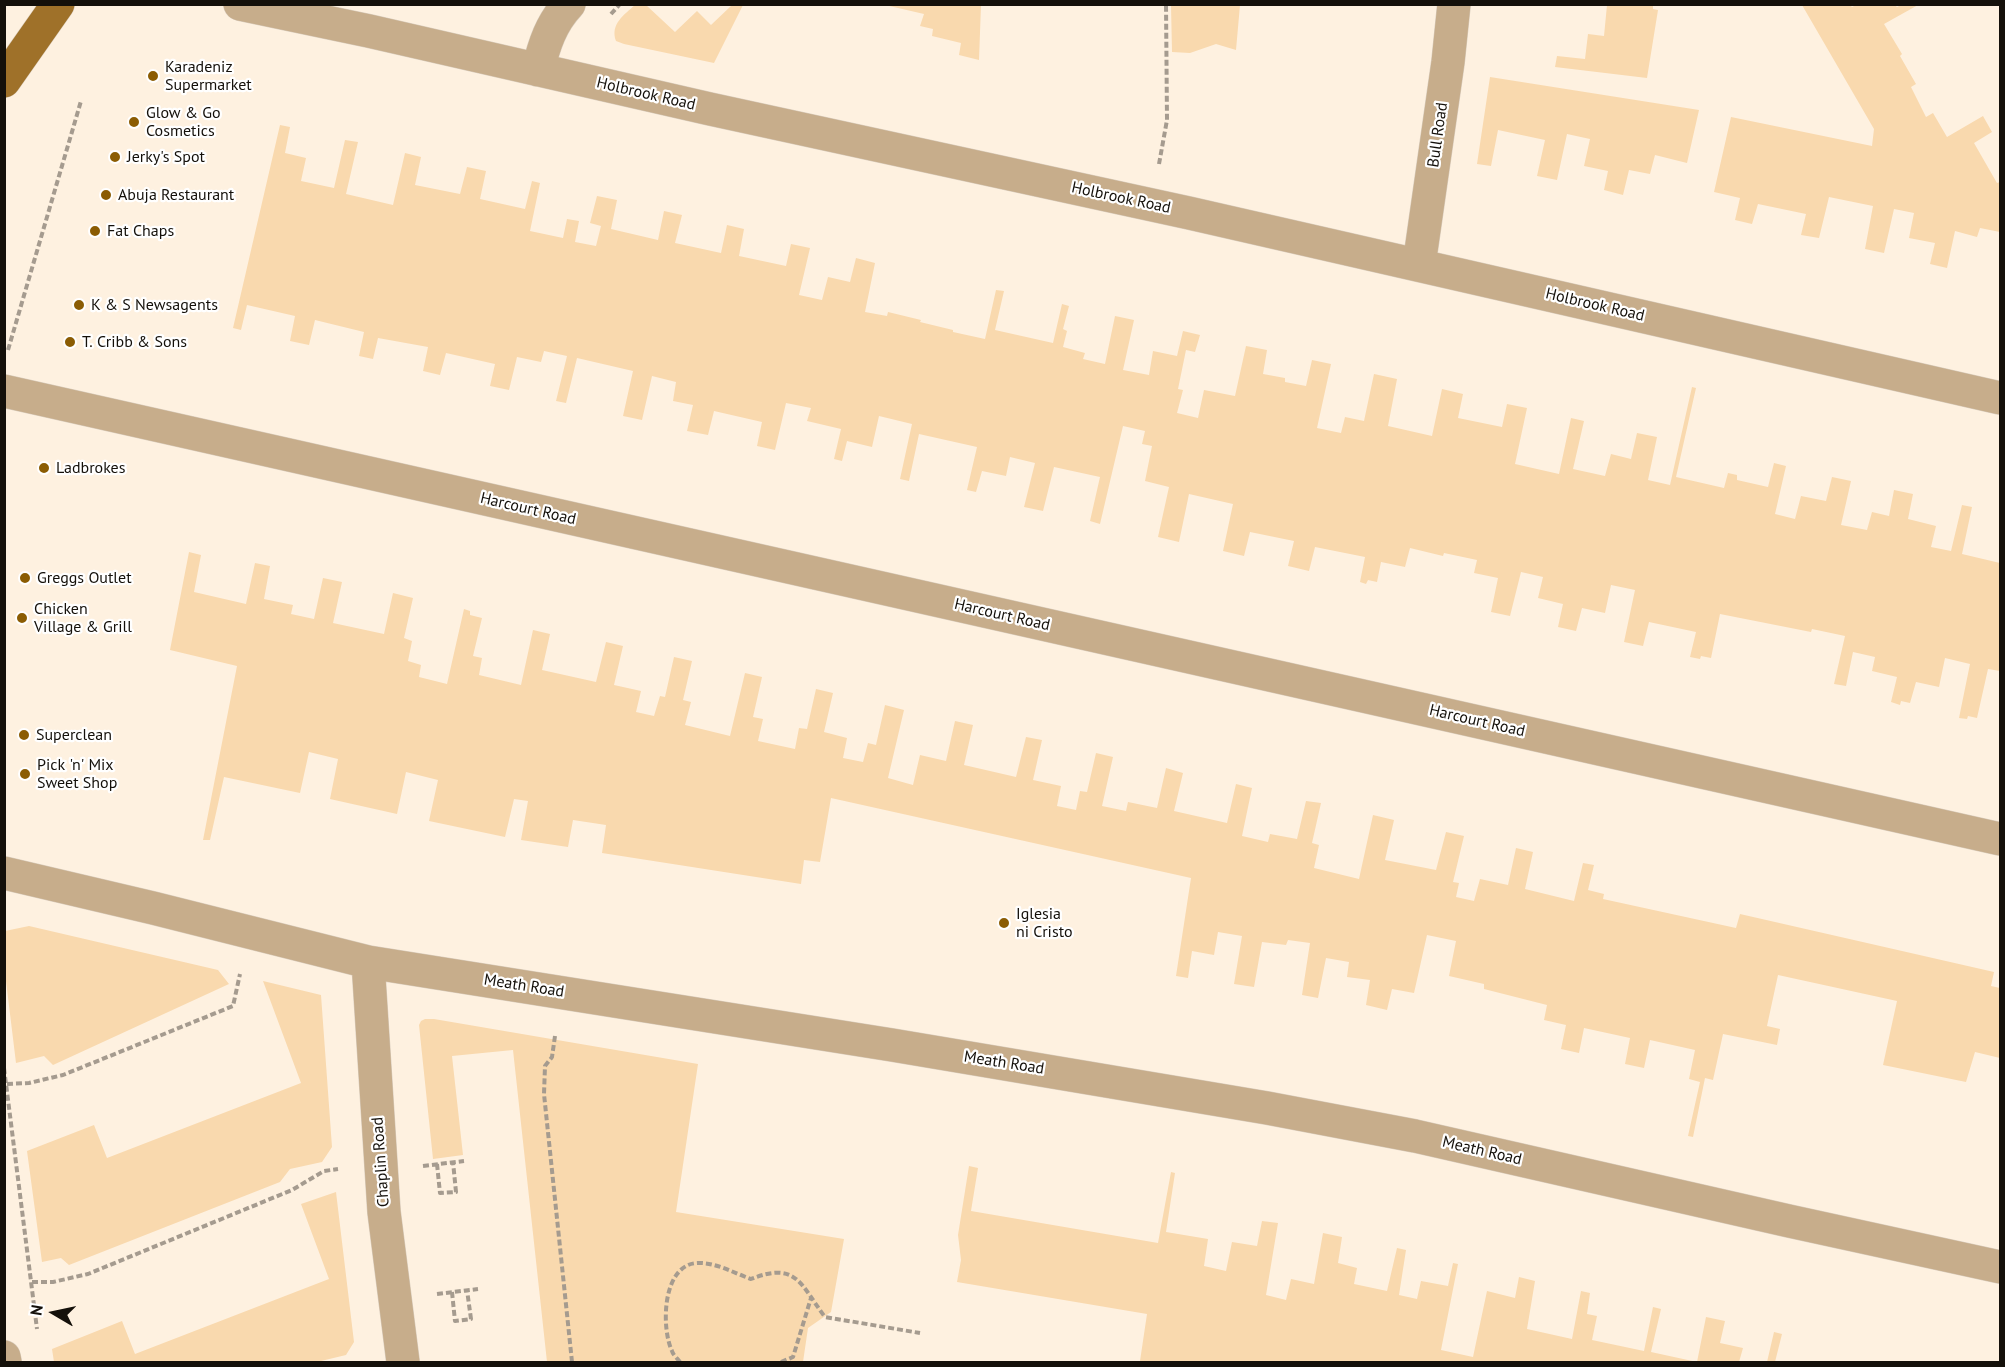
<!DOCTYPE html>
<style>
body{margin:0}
#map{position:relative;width:2005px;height:1367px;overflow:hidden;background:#fef1e0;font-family:"PT Sans",sans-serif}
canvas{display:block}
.frame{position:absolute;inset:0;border:6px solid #14100a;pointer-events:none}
.north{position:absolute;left:24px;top:1283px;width:60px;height:60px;-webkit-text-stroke:4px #fff;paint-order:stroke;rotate:279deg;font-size:16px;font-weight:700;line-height:24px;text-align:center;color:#14100a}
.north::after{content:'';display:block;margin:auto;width:21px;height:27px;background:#14100a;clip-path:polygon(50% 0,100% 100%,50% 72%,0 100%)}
</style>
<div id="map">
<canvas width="2005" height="1367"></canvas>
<div class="frame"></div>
<div class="north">N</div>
</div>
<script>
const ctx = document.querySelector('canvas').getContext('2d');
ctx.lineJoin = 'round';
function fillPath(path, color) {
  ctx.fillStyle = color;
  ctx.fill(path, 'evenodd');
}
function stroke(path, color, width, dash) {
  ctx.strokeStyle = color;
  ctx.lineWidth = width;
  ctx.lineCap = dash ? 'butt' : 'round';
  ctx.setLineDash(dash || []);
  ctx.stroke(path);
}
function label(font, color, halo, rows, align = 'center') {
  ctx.font = font + ' "PT Sans",sans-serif';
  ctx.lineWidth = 4.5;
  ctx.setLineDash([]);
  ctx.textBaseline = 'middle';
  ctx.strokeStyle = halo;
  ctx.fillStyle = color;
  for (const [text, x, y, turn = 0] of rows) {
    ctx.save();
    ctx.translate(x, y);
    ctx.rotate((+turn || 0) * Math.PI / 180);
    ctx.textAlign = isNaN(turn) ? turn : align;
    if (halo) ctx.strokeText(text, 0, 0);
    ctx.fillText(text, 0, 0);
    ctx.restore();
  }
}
fillPath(new Path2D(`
 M635,5H646L675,32L697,11L711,25L732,5H743L714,63L624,44L616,41C610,24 624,15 635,5Z
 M885,5H981L979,60L959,55L961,43L932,36L933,29L920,26L924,14Z
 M1171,5H1240L1236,50L1216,44L1190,53L1172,52Z
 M1607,5H1653V9L1658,10L1647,78L1555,67L1557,56L1585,59L1588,34L1604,36Z
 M1856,5H1895L1897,7L1901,5H1918L1884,24L1902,54L1900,56L1916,84L1911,87L1926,117L1933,113L1947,137L1983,116L1992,132L1974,143L1997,183L2000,182V232L1980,228L1977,237L1955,231L1947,268L1930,264L1935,243L1909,238L1914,213L1894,209L1884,253L1865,249L1873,206L1829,197L1819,238L1801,235L1806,214L1758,204L1752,224L1735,220L1740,198L1714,192L1731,117L1872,146L1874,129L1802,5H1850L1852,7Z
 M1490,77L1699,110L1687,163L1655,155L1650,174L1629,170L1623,195L1604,190L1608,171L1584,166L1590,139L1567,134L1557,180L1537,176L1545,140L1498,130L1491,166L1477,164Z
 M280,125L290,127L285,153L306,158L301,181L334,188L345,140L358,142L346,194L393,205L405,153L421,157L415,185L460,194L467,167L486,171L480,199L525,209L532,181L540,183L530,231L563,238L567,219L579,221L575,242L596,246L601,226L590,223L597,196L617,200L611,229L658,240L664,211L682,215L675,243L721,253L727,225L744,229L739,256L786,266L791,244L810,248L799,295L822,300L828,277L850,282L856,258L875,263L865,312L887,316L888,312L921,320L920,322L953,330V332L985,339L996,290L1004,291L995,330L1053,343L1062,304L1069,306L1063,329L1067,331L1063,347L1085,353L1083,359L1105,364L1115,316L1134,320L1123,370L1149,375L1153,351L1177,356L1183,331L1200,335L1195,352L1186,350L1178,389L1183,390L1177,413L1198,418L1204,390L1235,396L1246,346L1267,350L1263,374L1285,378V382L1306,386L1312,360L1331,364L1317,428L1341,433L1345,417L1364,421L1374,374L1397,379L1388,426L1432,436L1442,389L1463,394L1458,418L1502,427L1507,404L1527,408L1515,464L1559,474L1571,418L1584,421L1573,469L1605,476L1611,454L1631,459L1637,433L1657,437L1648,480L1670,485L1692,387L1696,388L1676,477L1724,488L1728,473L1737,475V480L1768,487L1774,463L1786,466L1775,514L1795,519L1801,496L1826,501L1832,477L1851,481L1841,525L1867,530L1872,512L1889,516L1894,490L1913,494L1908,519L1936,526L1931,547L1951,551L1962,505L1972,507L1962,554L2000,563V671L1988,669L1977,718L1968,716L1967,719L1959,718L1970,664L1945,658L1939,687L1916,682L1910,703L1901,701L1900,705L1891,702L1897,677L1872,671L1875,657L1853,652L1846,686L1834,684L1845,636L1812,629L1811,632L1720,614L1711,658L1701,656L1700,659L1690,657L1696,632L1649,622L1643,646L1624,642L1635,590L1611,585L1605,613L1582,608L1576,631L1558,627L1563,604L1538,598L1543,577L1521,572L1510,616L1491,612L1498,578L1474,573L1477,560L1444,553L1443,556L1410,548L1405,567L1381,562L1377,582L1368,580L1366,584L1360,582L1365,557L1315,547L1309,571L1288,566L1294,541L1250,532L1244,556L1223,551L1233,504L1189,494L1179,542L1158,537L1169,487L1145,481L1152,446L1142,444L1145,431L1123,426L1100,524L1090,521L1100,477L1054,467L1043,511L1024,507L1035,463L1010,457L1006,476L982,471L976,492L967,490L977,447L919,434L909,481L900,479L912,424L879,416L872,447L847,441L842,461L834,459L841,429L807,421L811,408L786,403L775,450L757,446L762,422L714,411L708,435L687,431L693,405L673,401L676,382L652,376L642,420L623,416L633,371L577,358L566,403L556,401L567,356L544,351L541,362L517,357L509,390L490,386L495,364L446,353L440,375L423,371L428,347L378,338L373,359L359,356L364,332L315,320L309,345L290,341L295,316L247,305L241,330L233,328Z
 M189,552L201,555L194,592L246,604L255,563L270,566L264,599L293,605L291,614L314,619L323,578L342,582L333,623L384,634L393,593L413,598L404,638L412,641L408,661L421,665L419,677L447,684L464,609L470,611V615L482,618L473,656L482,658L479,675L521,685L533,630L550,634L542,670L596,682L606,642L623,646L614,685L641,691L636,712L654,716L660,696L665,697L674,657L692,661L683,700L691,702L685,725L730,736L745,673L762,677L753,717L763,719L758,741L795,749L799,728L807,729L816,689L833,693L824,732L847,738L843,758L863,762L868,743L876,745L885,705L904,710L888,778L913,785L920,755L946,761L955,721L973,725L964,765L1016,777L1026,737L1042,740L1033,780L1061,786L1057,806L1076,810L1080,791L1087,792L1096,753L1113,757L1102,806L1126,811L1128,802L1157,808L1166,768L1183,773L1174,811L1227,823L1236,784L1252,788L1242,836L1268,842L1270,834L1297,839L1306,801L1321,803L1312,843L1319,845L1314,868L1359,879L1373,815L1394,820L1385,860L1436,870L1446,832L1464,836L1453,882L1459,883L1456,897L1474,901L1480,879L1508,885L1516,848L1533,852L1525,889L1574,901L1583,863L1594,865L1588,890L1604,894L1603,899L1736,928L1740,914L1994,972L1991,986L2000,988V1058L1975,1052L1966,1082L1883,1065L1897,1001L1778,975L1767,1026L1780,1029L1777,1045L1723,1034L1713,1080L1705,1078L1693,1137L1688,1136L1700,1082L1689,1079L1695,1050L1650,1040L1644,1068L1625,1064L1630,1038L1584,1028L1579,1053L1561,1049L1566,1025L1544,1020L1547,1005L1484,989V984L1449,976L1456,941L1427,935L1414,993L1392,989L1387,1010L1366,1005L1370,980L1347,977L1349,962L1326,958L1318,998L1302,995L1310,943L1288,940L1286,945L1262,942L1254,987L1234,984L1242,936L1218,932L1214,955L1192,951L1188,978L1176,976L1191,878L831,798L820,862L804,860L801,884L602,853L606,825L573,820L568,847L521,840L528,801L514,799L505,837L429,821L438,780L406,772L397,814L330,799L338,759L309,752L300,793L224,777L210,840H203L237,666L170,650Z
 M29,926L218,970L229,984L53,1065L44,1056L16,1063L5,973V931Z
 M263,981L321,995L332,1147L322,1162L290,1169L280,1182L69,1265L61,1258L42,1262L27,1151L94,1125L107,1158L301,1083Z
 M425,1019H434L698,1064L676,1212L844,1239L831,1312L808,1328L803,1362H547L513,1050L452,1056L463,1155L433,1159L419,1025L421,1021Z
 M969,1166L978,1168L971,1211L1158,1243L1171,1172L1175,1173L1166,1232L1208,1239L1204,1266L1226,1271L1232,1242L1257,1246L1262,1221L1278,1223L1266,1295L1286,1300L1291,1279L1314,1284L1323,1233L1342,1237L1338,1263L1357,1268L1354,1284L1387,1291L1397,1248L1406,1250L1399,1295L1417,1299L1421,1281L1448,1286L1453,1263L1458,1264L1441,1350L1473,1357L1487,1291L1515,1298L1519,1277L1535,1281L1527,1329L1572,1339L1581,1291L1590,1293L1587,1314L1597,1316L1592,1340L1644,1351L1653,1307L1661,1309L1651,1352L1697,1362L1706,1317L1725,1321L1720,1343L1743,1348L1739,1362H1146L1140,1361L1147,1314L957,1282L961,1260L958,1235Z
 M336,1192L354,1342L346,1355L321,1361L320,1362H54L52,1349L122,1321L135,1354L329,1279L301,1204Z
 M1774,1332L1782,1334L1775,1362H1767Z`), '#f9d9ae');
const street = new Path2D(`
 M240,4L369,31L710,109L1189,213L2000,398
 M538,70C544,45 551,23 569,4
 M1419,265L1448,62L1454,4
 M4,391L2000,839
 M4,873L153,908L368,962L892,1045L1267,1108L1415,1136L1789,1221L2000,1267
 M368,962L384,1212L403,1362
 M4,1357L5,1362`);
const primary = new Path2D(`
 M4,81L58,4`);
stroke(street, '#d9cdbe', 34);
stroke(primary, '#d9cdbe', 34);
stroke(new Path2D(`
 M611,14L620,4
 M1159,164L1167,120L1166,4
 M8,350L81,101
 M555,1036L552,1057L545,1066L544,1094L572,1362
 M4,1068L37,1329
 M7,1084L29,1083L63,1075L233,1006L240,974
 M437,1164L440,1193L456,1192L453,1162
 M423,1166L464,1161
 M32,1282H53L88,1274L292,1190L324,1171L338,1169
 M452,1292L455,1321L471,1319L467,1290
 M437,1294L478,1289
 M680,1362C678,1359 673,1355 672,1351C661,1328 662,1265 697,1263C715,1262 734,1273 751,1279C797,1261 800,1284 825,1317L920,1333
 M781,1362L793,1357L811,1298`), '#a59b8f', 4, [6, 3]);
stroke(street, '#c7ad8b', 33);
stroke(primary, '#9f7129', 33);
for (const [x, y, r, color] of [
 [153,76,6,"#8b5c03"],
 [134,122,6,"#8b5c03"],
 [115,157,6,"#8b5c03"],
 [106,195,6,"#8b5c03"],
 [95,231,6,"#8b5c03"],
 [79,305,6,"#8b5c03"],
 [70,342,6,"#8b5c03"],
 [44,468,6,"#8b5c03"],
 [25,578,6,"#8b5c03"],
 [22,618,6,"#8b5c03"],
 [24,735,6,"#8b5c03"],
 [25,774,6,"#8b5c03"],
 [1004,923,6,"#8b5c03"]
]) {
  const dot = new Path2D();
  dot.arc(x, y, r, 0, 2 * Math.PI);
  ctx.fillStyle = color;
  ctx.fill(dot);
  stroke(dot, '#fff', 2);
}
label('16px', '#14100a', '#fff', [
 ["Karadeniz",165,67],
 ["Supermarket",165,85],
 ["Glow & Go",146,113],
 ["Cosmetics",146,131],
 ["Jerky's Spot",127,157],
 ["Abuja Restaurant",118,195],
 ["Fat Chaps",107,231],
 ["K & S Newsagents",91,305],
 ["T. Cribb & Sons",82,342],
 ["Ladbrokes",56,468],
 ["Greggs Outlet",37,578],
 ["Chicken",34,609],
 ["Village & Grill",34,627],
 ["Superclean",36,735],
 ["Pick 'n' Mix",37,765],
 ["Sweet Shop",37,783],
 ["Iglesia",1016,914],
 ["ni Cristo",1016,932]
], 'left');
label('16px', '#14100a', '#fff', [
 ["Holbrook Road",646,94,13],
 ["Bull Road",1438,135,-82],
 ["Holbrook Road",1121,198,12],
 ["Holbrook Road",1595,305,13],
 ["Harcourt Road",528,509,13],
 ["Harcourt Road",1002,615,13],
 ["Harcourt Road",1477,721,13],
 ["Meath Road",524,986,9],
 ["Meath Road",1004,1063,9],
 ["Meath Road",1482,1151,13],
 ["Chaplin Road",381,1162,-94]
]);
</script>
